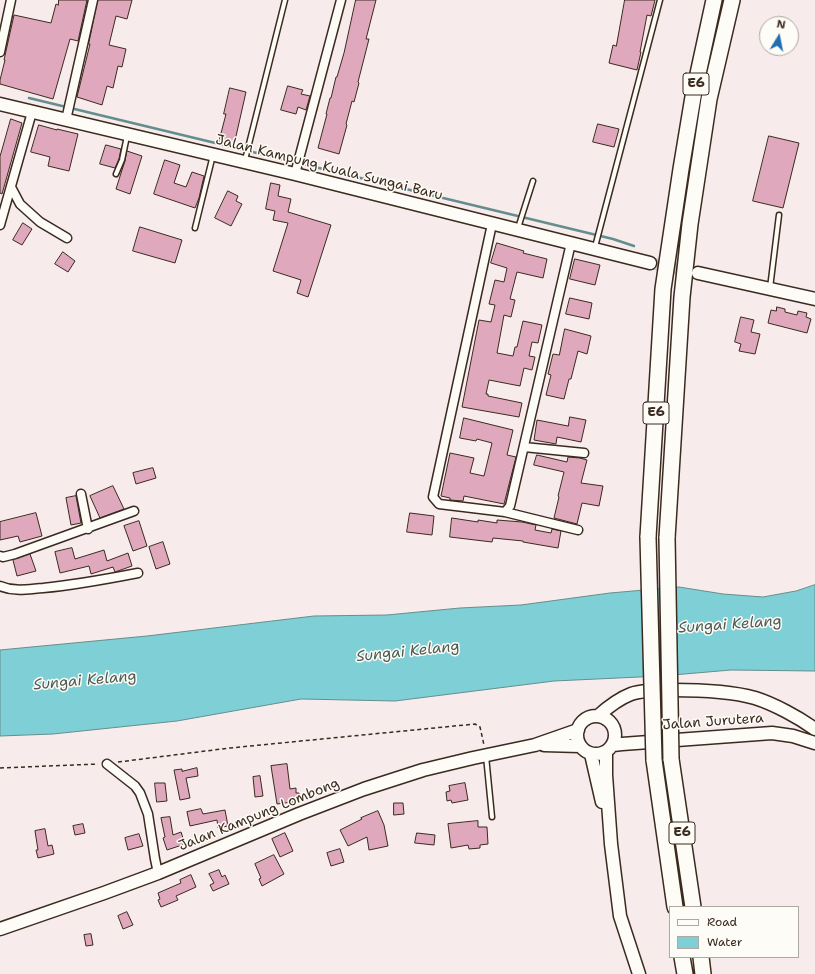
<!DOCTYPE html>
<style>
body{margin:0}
#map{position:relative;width:815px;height:974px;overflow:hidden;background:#f7ebeb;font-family:"Shantell Sans",sans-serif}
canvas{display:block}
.legend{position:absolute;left:669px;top:906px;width:130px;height:52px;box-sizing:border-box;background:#fdfcf7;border:1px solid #afa8a0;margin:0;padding:5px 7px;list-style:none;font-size:12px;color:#3b2a1e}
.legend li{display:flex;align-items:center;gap:8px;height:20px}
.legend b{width:20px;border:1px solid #afa8a0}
.north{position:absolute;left:759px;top:16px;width:40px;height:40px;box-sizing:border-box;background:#fdfcf7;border:1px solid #afa8a0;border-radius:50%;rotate:10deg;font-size:11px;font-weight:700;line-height:16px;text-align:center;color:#3b2a1e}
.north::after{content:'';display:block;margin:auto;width:14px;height:18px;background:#1f6fb2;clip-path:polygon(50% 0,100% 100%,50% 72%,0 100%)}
</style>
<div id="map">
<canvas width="815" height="974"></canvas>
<ul class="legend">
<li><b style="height:5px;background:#fdfcf7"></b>Road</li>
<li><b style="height:11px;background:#7fd0d6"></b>Water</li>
</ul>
<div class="north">N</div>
</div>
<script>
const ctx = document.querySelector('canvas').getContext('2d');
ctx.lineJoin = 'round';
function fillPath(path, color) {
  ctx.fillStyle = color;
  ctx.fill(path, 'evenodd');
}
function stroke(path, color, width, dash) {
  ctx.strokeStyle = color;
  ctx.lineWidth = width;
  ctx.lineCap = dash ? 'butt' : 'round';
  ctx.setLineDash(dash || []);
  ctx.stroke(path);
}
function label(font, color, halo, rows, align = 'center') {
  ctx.font = font + ' "Shantell Sans",sans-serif';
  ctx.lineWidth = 3;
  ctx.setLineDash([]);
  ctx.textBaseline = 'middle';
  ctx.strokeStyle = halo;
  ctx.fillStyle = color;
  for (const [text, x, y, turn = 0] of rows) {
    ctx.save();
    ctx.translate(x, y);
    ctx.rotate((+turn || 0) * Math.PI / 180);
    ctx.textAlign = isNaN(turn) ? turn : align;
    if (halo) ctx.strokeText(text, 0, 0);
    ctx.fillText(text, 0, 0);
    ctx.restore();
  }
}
const water = new Path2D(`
 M815,585V671L731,670L661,676L554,681L395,701L301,699L177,721L53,734L0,736V650L147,636L314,616L387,615L460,608L521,605L610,593L679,587L723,594L763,597L796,591Z`);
fillPath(water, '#7fd0d6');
stroke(water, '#648e8c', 1);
stroke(new Path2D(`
 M29,98L613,239L634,246`), '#648e8c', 2.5);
const building = new Path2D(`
 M59,0H87L78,41L70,39L53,99L0,84V80L5,60H4L14,15L51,23L56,4L58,5Z
 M98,0H132L127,19L116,16L109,45L126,49L122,67L118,66L113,88L107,86L102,105L77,97L90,44H89Z
 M356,0H376L366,39H369L358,82L359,83L354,102L352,101L346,124L347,125L339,154L318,148L327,114H326L330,98H331L336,77H337L344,53Z
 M625,0H655L651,16L647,15L640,52H641L637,70L609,63L613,45L616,46Z
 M288,86L303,90L301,94L310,96L306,110L298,107L296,114L281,110Z
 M230,88L246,92L234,145L219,141L226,114H224Z
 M11,119L22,123L2,194L0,193V157Z
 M598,124L619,129L614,147L593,142Z
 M39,125L57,130V129L78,134L69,171L48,166L50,157L31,152Z
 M769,136L799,143L783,208L753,201Z
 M106,145L121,149L119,159L115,168L100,164Z
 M127,151L142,156L130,194L116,189L122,170L125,161Z
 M165,160L180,165L174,183L186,187L192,172L204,176L199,198L195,208L154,194Z
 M271,183L280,185L278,196L291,199L288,212L331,225L308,297L297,293L301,280L273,271L288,223L273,220L275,211L266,209Z
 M228,191L238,196L236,201L242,204L231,226L215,218Z
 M23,223L32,229L22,245L13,240Z
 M140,227L182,240L175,263L133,251Z
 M497,243L524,251L523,253L547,259L543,278L517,272L510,299L515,300L511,317L504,315L497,353L513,356L515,347H517L523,321L542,325L538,343L532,342L529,356L535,357L532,370L524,368L520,386L489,380L486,394H488V396L522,403L519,417L462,407L479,320L491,322L495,305L489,304L495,280L504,282L507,268L491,263Z
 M63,252L75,261L68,272L55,264Z
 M575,259L600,265L595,285L570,279Z
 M570,298L592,303L589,319L566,314Z
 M777,307L785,309V312L797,315L798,311L807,313L806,317L811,319L807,333L768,323L771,310L776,311Z
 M741,317L754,320L751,332L760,334L755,354L739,351L741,344L735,342Z
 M565,329L591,336L587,354L578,351L571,379H569L564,399L546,395L551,375L548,374L553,354L559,355Z
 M570,417L586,420L581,442L557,437L556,444L534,440L537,420L568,426Z
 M464,418L513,430L507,455L516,457L504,504L464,496L463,501L450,500V498L441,496L450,453L474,458L470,473L484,476L492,443L477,439L476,441L460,438Z
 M537,455L567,462L568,457L580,458L587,460L581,483L603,486L599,506L582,503L577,524L554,518L559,497L558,496L564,472L534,465Z
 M153,468L156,478L136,484L133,473Z
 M113,486L124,509L100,518L90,496Z
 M76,496L81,523L71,525L66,498Z
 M36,513L42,536L20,542L18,536L0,540V522Z
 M410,513L434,516L432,535L407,532Z
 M452,518L478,522V520L497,523V520L522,522L536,525L535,530L551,533L552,529L561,531L558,548L523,542V541L493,538L492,542L450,537Z
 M139,521L147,546L133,551L124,526Z
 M163,542L170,564L156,569L149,547Z
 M72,548L75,559L104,550L107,561L128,553L132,566L115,572L113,567L91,574L89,566L60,573L55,552Z
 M30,554L36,571L17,576L13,560Z
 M287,764L290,789L296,788V793H299L300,801L277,804L271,766Z
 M197,768L198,776L186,778L190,798L180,800L174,770L182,769V771Z
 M260,776L263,796L255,797L253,777Z
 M155,783H165L167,801L157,802Z
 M465,783L468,800L452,803L451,800L447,801L446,792L450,791L449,786Z
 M394,803H403L404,814L394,815Z
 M201,809L203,814L225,810L228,826L218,828L217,820L190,826L187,812Z
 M378,811L384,825L388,846L369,850L367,837L348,846L340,830L362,819L361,818Z
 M170,817L173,835L181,832L185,844L167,850L163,838L165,837L161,818Z
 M478,821V827H487L488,844L480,845V848L469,849L468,845L451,848L448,824Z
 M83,824L85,833L75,835L73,826Z
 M45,829L48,846L52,845L54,854L38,858L36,850H38L35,831Z
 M285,833L293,851L280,857L272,839Z
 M417,833L435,835L434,845L415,843Z
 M139,834L143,846L128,850L125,838Z
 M340,849L344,862L331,866L327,853Z
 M274,855L284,874L262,886L259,879L261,878L255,864Z
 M219,870L222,877L225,875L229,884L213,891L210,885L214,883L209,874Z
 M191,875L196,887L176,896L178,900L161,907L158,900L160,899L158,893L181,883L180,880Z
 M127,912L133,925L123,929L118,916Z
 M91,934L93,945L86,946L84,935Z`);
fillPath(building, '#e0a8bd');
stroke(building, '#3b2a1e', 1);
stroke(new Path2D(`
 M650,263L693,272`), '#d1c4c2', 12, [12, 6]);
const lane = new Path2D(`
 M245,160L285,0
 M116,174L122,160L127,136
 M195,228L213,155
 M518,228L533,181
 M595,247L660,0
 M770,288L779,215
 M486,756L492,817`);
const street = new Path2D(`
 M0,52L11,0
 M66,120L93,0
 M295,174L341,0
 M11,187L20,204L40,222L67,238
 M492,224L433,497L439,504L505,512L510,506L571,243
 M0,225L32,112
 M524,447L584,453
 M81,494L88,529
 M505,512L578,530
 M0,556L3,557L15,554L134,511
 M0,586C14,592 28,589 43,588C75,585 107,579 138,573
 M107,764L135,786L140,793L148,814L155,859L158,873`);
const secondary = new Path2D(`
 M0,104L295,174L650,263
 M698,273L815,299
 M577 735a19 19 0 1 1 38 0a19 19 0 1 1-38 0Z
 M598,716C608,707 618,699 631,694C642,690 662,690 673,690C700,690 730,691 755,698C774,704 798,717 815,729
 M544,745L580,746
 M613,745L622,744L772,733L793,736L815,743
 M606,752V775L611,844L620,916L639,974
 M591,754L602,802
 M0,929L104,893L158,873L299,814L364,789L423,770L473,758L535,745L578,730`);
const highway = new Path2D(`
 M648,537L663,289L681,169L693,97L714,0
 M667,538L682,297L690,224L709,99L732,0
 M671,759L693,907
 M654,760L675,907
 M682,957L685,974
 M701,957L703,974`);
stroke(lane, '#3b2a1e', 7);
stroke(street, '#3b2a1e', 11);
stroke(secondary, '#3b2a1e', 15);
stroke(highway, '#3b2a1e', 18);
stroke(new Path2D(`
 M118,762L230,748L475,724L480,727L484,745
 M0,768L98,764`), '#3b2a1e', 1.5, [4, 3]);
stroke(lane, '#fdfcf7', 4);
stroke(street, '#fdfcf7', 8);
stroke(secondary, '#fdfcf7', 12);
stroke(highway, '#fdfcf7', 15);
const highwayBridge = new Path2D(`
 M648,537L654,760
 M667,538L671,759`);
stroke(highwayBridge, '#3b2a1e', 18, []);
stroke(highwayBridge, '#fdfcf7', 15);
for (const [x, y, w] of [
 [696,84,26],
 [656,413,26],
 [682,833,26]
]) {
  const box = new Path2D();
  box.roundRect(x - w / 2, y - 11, w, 22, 3);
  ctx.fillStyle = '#fdfcf7';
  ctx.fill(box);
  stroke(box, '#3b2a1e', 1);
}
label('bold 13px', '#3b2a1e', null, [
 ["E6",696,84],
 ["E6",656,413],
 ["E6",682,833]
]);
label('14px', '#3b2a1e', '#fdfcf7', [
 ["Jalan Kampung Kuala Sungai Baru",329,168,14],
 ["Jalan Jurutera",713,722,-4],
 ["Jalan Kampung Lombong",259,815,-22]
]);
label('italic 15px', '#4f5c55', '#fdfcf7', [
 ["Sungai Kelang",730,625,-4],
 ["Sungai Kelang",408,652,-6],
 ["Sungai Kelang",85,681,-5]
]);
</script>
